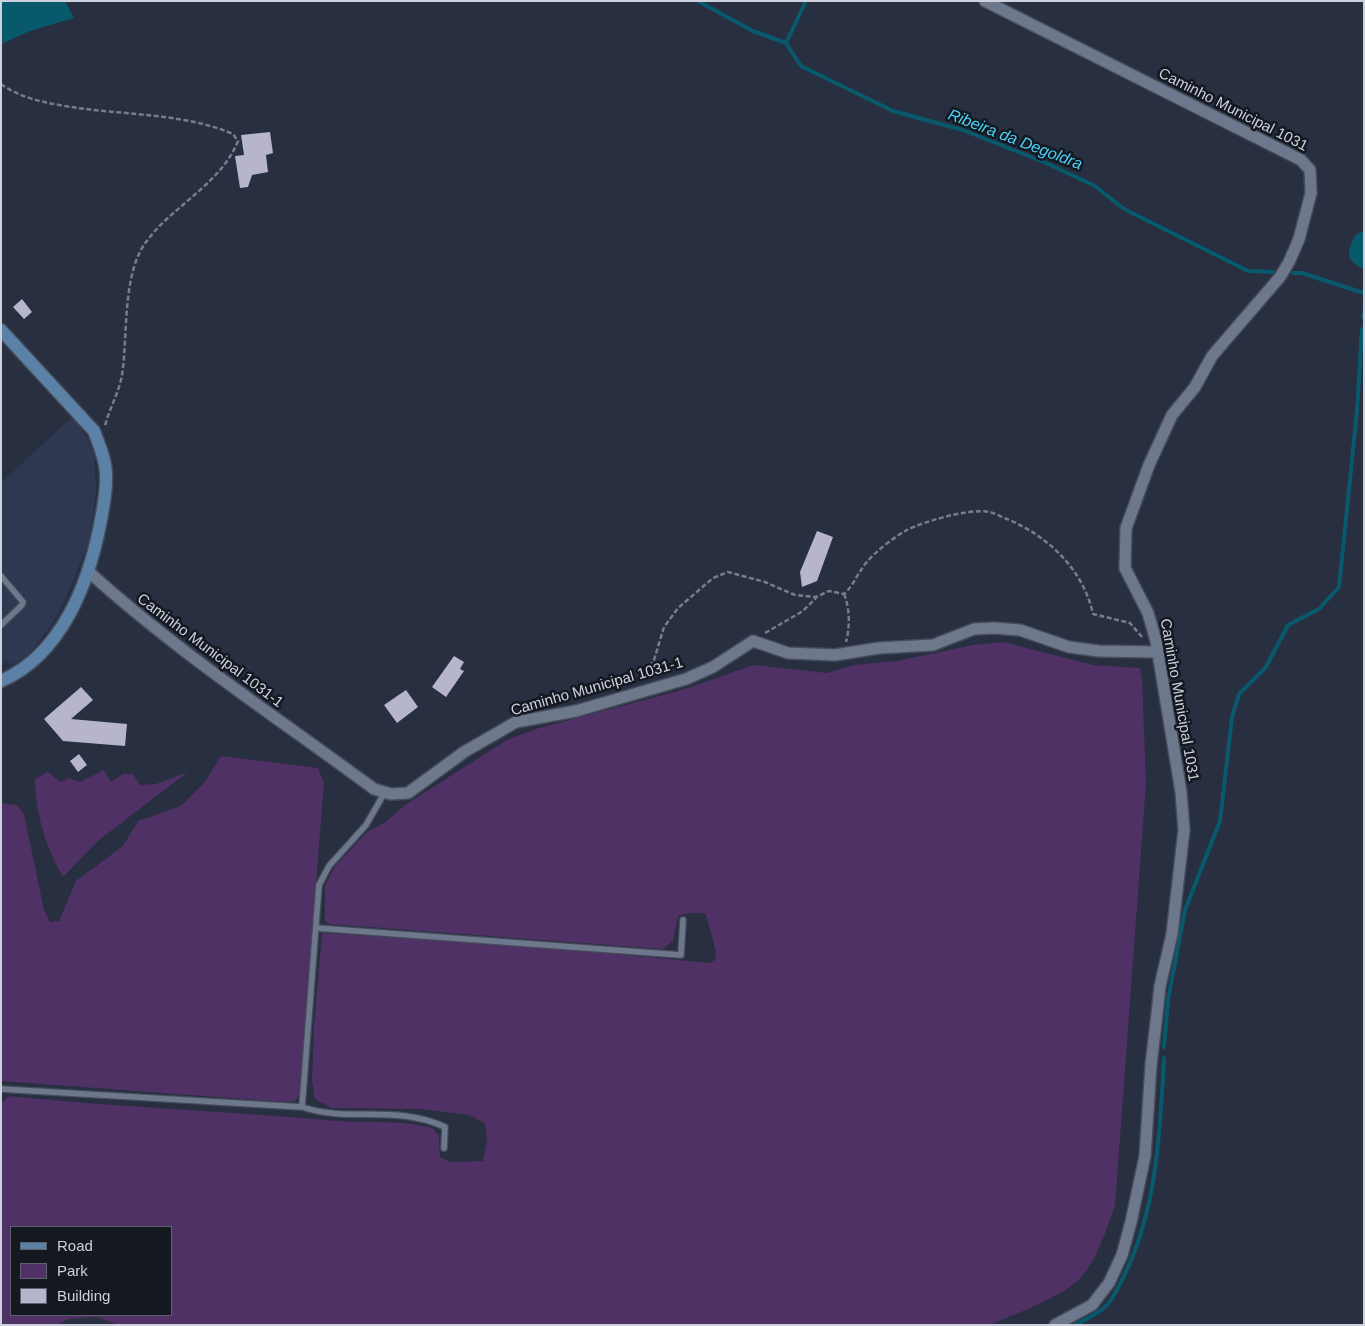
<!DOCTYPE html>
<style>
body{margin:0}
#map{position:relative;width:1365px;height:1326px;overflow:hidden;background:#272f41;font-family:Helvetica,sans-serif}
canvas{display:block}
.frame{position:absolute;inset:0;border:2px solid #ccd1dd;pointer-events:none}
.legend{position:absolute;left:10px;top:1226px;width:162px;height:90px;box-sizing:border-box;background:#141820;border:1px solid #5e626c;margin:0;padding:6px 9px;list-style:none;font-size:15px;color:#ccd1dd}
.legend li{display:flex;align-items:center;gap:10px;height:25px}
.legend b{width:25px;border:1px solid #5e626c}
</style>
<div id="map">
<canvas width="1365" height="1326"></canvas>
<div class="frame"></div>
<ul class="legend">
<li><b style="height:6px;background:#5b82a6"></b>Road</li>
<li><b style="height:14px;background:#503165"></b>Park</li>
<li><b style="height:14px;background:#b6b5cd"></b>Building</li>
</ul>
</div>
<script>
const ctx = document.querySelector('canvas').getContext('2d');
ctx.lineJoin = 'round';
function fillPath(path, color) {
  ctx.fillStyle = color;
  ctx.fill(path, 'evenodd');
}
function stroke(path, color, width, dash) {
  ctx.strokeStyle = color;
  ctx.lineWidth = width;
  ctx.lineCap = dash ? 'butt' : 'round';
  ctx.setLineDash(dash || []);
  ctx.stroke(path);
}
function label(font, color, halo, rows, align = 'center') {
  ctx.font = font + ' Helvetica,sans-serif';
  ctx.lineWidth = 5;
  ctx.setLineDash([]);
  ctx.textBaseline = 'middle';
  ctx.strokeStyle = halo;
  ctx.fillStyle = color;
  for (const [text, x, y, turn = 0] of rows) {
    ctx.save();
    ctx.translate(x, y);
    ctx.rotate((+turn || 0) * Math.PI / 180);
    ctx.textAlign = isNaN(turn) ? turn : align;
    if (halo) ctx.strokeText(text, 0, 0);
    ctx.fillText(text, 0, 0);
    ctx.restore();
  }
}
fillPath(new Path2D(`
 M73,416L88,440L94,454L96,490L90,538L67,596L52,624L28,655L17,663L10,664L6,660L1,665V483Z`), '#2e3951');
fillPath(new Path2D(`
 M1003,642L1093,665L1140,668L1142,678L1146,783L1115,1206C1106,1230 1098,1257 1082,1276C1066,1296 1014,1314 990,1325H118L97,1317L69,1319L56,1325H1V1104L8,1096C115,1107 221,1111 327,1120C364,1124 397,1119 433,1128L439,1136L440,1157L450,1162L483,1161L487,1139L485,1123L469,1115L421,1109L332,1108L315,1099L312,1080L314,1027L322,933L532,946L709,963L715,960L716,952L706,914C695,912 688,912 678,916L673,941L663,949L330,924L325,921V886L334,868L367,832L386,822L405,805L507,740L536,729L682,690L754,665L827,673L854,665L897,661L973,645ZM11,1227H171V1315H11Z
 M221,756L318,768L324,783L299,1095L295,1101L285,1102L1,1081V803L17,805L24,814L44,910L50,922L59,921L76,881L123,846L138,821L181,806L205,782Z
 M104,770L111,782L123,774H133L140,785L156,784L188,772L99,840L63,877C46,848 35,812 35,779L48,772L60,782L69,778L80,782Z`), '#503165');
fillPath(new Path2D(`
 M1,1H65L74,18L30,31L1,44Z`), '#09596d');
stroke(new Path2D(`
 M698,1L753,31L786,43L801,66L893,111L963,130L1046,163L1095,186L1124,209L1248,271L1273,272
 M786,43L806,1
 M1293,273H1302L1364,293
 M1363,317L1364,312
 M1164,1047L1168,1000L1185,910L1220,821L1232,717L1239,694L1266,667L1288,625L1319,609L1339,587L1357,411L1362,329
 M1075,1325C1085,1320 1097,1314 1105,1307C1113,1300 1118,1288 1123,1278C1157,1210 1160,1133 1164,1058`), '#09596d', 4);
stroke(new Path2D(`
 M1364,244L1361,253L1364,256`), '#09596d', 24);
fillPath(new Path2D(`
 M270,132L273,153L266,155L268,172L252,175L248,187L240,188L235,156L244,155L241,135Z
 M22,299L32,312L24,319L13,307Z
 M817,531L833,537L817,581L802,587L800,572Z
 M454,656L464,662L460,669L464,671L446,697L432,687Z
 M81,687L93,700L71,719L127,724L125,746L63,741L44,719Z
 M406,690L418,707L397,723L384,705Z
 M79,754L87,765L78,772L70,761Z`), '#b6b5cd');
const service = new Path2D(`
 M1,576L23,602L22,605L1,625
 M316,928L681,955L683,920
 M1,1089L302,1107L319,885L329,866L366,825L385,792
 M302,1107C350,1123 395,1104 445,1127L444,1148`);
const minor = new Path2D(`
 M985,1L1301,160L1310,170L1311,193L1299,239L1289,262L1280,277L1212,356L1195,387L1172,415L1149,465L1126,528L1125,568L1148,613L1156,641L1181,792L1184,830L1172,934L1160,986L1157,1014L1151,1065L1145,1156L1131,1222L1122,1255L1109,1283L1092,1305L1055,1325
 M88,571C177,652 278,718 374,789L391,794L408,793L464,752L516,722L576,711L686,679L713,667L753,641L788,653L835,655L879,648L933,645L974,629L994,628L1020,630L1069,647L1099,651L1158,652`);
const secondary = new Path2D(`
 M1,330L94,431C99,445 106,460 106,475C107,491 103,509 100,525C88,585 61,655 1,681`);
stroke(service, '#454b5a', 8);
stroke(minor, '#454b5a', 14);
stroke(secondary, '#454b5a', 15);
stroke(new Path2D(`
 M1,84C23,100 52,104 78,108C128,115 187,114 233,134L238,141C221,184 172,206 146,242C122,274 128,336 122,375C119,393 109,409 105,426
 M844,594C850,608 850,628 846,642
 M765,633L803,611L816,598
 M641,679L654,660L664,627L678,608L713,578L728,572L765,582L795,595L816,597L829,591L844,594C854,585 857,574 866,563C875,552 894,537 907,530C925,521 970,508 989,512C995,513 1001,517 1007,519C1048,536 1083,569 1093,614L1130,623L1142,637`), '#767d8c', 2.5, [5, 2.5]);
stroke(service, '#6e788d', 5.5);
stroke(minor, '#6e788d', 11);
stroke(secondary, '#5b82a6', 12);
label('15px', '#ccd1dd', '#141820', [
 ["Caminho Municipal 1031",1233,110,27],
 ["Caminho Municipal 1031-1",210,651,37],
 ["Caminho Municipal 1031-1",597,687,-16],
 ["Caminho Municipal 1031",1179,700,80]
]);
label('italic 16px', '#4cd2f8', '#141820', [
 ["Ribeira da Degoldra",1015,140,21]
]);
</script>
